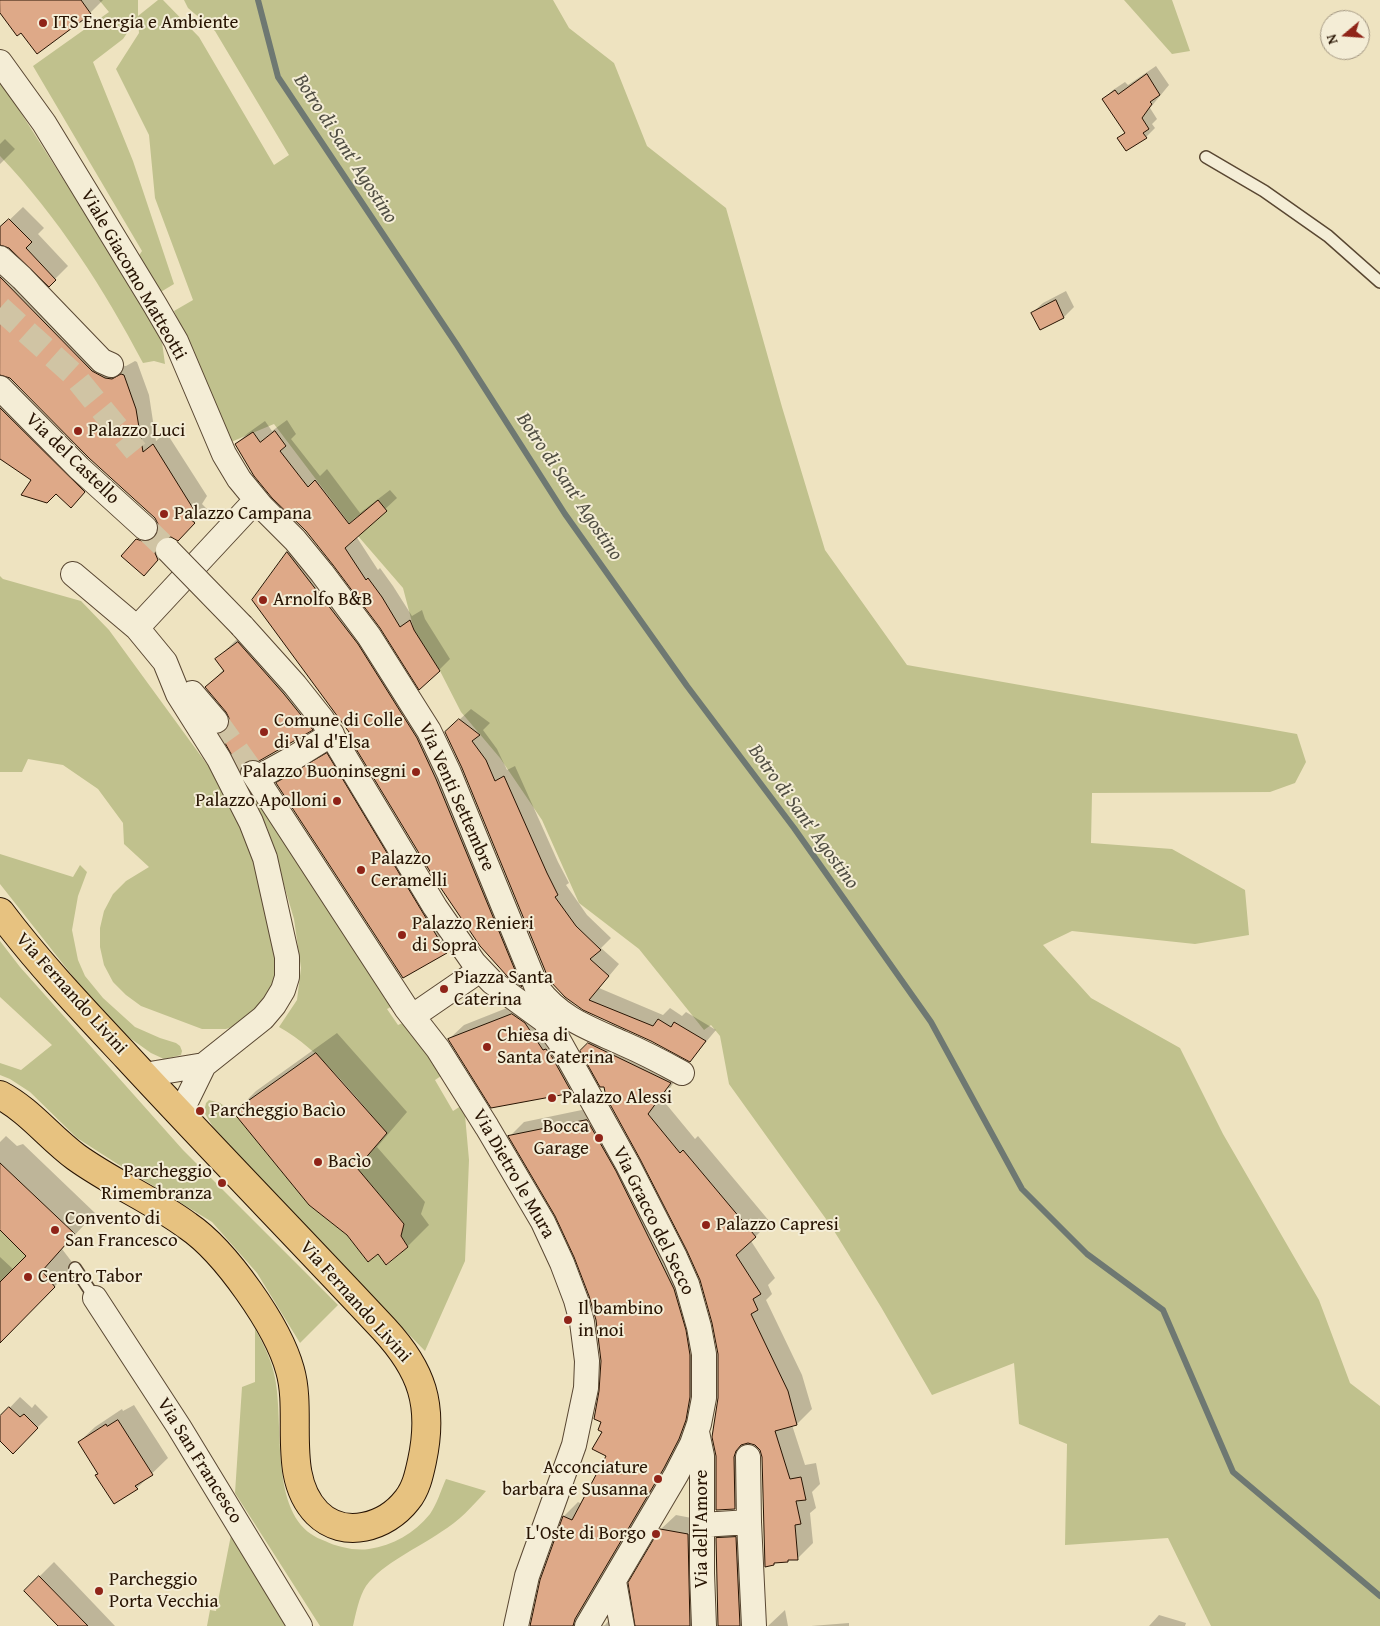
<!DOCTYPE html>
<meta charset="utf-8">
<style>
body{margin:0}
#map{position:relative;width:1380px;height:1626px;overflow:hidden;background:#eee3c0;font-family:"Gentium Book Plus",serif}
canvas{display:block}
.north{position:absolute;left:1320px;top:10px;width:50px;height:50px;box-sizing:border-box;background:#f4edd6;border:1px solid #a29681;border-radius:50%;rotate:252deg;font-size:14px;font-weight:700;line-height:20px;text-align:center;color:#271302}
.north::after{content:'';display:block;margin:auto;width:18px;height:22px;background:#8f2418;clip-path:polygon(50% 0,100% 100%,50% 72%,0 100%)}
</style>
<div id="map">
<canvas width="1380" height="1626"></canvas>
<div class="north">N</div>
</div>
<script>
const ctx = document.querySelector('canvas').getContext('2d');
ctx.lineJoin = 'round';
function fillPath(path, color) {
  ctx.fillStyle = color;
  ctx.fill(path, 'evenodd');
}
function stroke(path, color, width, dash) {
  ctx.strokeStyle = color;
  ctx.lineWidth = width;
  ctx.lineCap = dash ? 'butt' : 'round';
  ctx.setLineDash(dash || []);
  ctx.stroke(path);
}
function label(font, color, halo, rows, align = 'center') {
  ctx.font = font + ' "Gentium Book Plus",serif';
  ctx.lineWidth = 4;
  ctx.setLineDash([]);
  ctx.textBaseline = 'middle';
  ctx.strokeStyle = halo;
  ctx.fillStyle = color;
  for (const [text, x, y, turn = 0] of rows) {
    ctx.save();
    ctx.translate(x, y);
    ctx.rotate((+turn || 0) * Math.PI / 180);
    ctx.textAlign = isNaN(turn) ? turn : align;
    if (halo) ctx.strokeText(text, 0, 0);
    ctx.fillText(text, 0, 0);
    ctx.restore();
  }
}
fillPath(new Path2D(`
 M99,0H138V16L158,0H163L199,37L274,165L289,155L215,31L188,8L184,0H553L569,28L614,63L647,146L726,208L782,407L825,550L907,665L1297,734L1306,762L1295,783L1270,792L1092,793L1091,843L1172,849L1245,890L1249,935L1195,944L1072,931L1043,945L1091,998L1180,1048L1223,1134L1319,1300L1350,1383L1380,1406V1626H1211L1168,1538L1065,1545L1067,1444L1019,1424L1014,1363L932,1395L881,1307L831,1226L729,1084L720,1036L711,1025L704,1030L639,949L579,903L542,820L500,758L461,712L440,671L414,630L403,588L358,536L368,527L358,516L349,523L274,424L231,442L201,369L174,311L193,300L155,198L149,135L116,69L139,33L138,17L123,39L93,62L133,161L174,284L159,293L138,257L142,251L33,66L109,12Z
 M1124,0H1172L1190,51L1172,54Z
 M0,80L128,281L162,342L165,364L154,361L143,363C104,289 58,217 0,156Z
 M0,576L3,579L81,601L109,630L225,789L259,865L280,965L269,999L238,1025L226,1029H202L141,1006L126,995L113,982L104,965L100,947V928L104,911L113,894L126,881L149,867L124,844L123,823L98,789L63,765L28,759L22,772H0Z
 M251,781L393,1006L387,1009L398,1025L405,1022L444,1074L435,1080L453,1111L464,1104L469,1160L465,1261L425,1351L301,1224L213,1127L204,1112L206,1103L209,1100L220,1103L233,1112L309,1205L347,1235L368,1262L378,1254L387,1265L408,1247L401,1236L404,1224L357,1168L387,1133C356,1098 320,1049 279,1027L297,1000L301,968L294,919L267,827L244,786Z
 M0,854L73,877L80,865L87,872L78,896L72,930L78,960L85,976L103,998L135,1027L160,1038L176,1043L180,1046L182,1051L181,1055L164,1059L151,1053L127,1036L82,988L0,884Z
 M0,941L20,967L183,1150L338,1305L300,1343L257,1273L212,1222L116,1163L77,1138L30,1092L10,1079L0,1075V1063L21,1070L52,1045L0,997Z
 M0,1230L26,1256L0,1282Z
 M255,1329C264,1345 272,1361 275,1378C284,1422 270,1506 311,1534C315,1537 320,1539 325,1541C337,1547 355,1551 369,1549C393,1545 414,1534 430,1514C437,1504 441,1490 446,1479L486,1491C472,1507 459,1521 441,1532C418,1548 383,1563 366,1586C359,1597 356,1613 353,1626H320L235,1493L242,1387L255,1382Z
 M232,1530L292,1626H207L210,1610L216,1611Z`), '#c0c18d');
fillPath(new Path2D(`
 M0,0H103L90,13L37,53L21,31L0,11Z
 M1156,66L1169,85L1150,108L1157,119L1152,124L1155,128L1146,137L1119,138L1126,131L1104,99L1113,90L1125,82L1128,85Z
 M5,139L15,149L0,164V144Z
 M23,207L44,228L38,234L68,266L49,285L10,247L0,243V229Z
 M0,249L119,365L126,366L135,361L137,362L149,395L156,441L166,432L207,496L202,504L207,509L191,526L168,536L167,539L171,546L144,575L123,556L151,526L159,528V524L156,517L10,377L0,373Z
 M1066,291L1074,307L1064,317L1032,313L1043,303Z
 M0,379L98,478L84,493L57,492L33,480L0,457Z
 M287,420L296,434L291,439L320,476L327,469L360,513L390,490L397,498L356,536L378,570L380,568L393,586L412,616L422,610L425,619L450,659L439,670L381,627L334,564L236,444L248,433L265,421L272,431Z
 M302,539L372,629L535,971L521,985L508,975L351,731L254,600L288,553Z
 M257,624L303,675L330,710L312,729L249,759L240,768L221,734L230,725L231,718L207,687L224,669L217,659L236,640Z
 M471,709L490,723L483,730L497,749L507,770L515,766L558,862L569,883L566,885L587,915L611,938L601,948L619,964L599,988L663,1015L670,1008L682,1016L686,1012L716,1030L690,1061L566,996L446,732Z
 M343,739L462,937L446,952L278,783L293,768Z
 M527,1000L586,1077L571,1092L492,1107L449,1039L464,1025Z
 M604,1029L685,1067L662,1099L695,1139L698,1136L770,1222L751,1241L775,1278L768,1285L772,1294L766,1300L802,1375L812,1409L797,1424L792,1425L805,1465L816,1463L820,1484L812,1492L816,1508L810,1513L813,1543L798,1558L776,1562L774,1564L763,1457L761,1450L756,1444L749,1442V1493L734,1508L719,1398V1354L713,1323L701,1280L605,1085L582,1051Z
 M337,1033L407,1112L377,1147L425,1202L421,1214L429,1225L408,1246L387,1263L379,1252L348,1234L235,1112L256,1091Z
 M601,1106L688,1274L699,1405L595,1624L602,1626H531L541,1580L564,1516L578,1502L582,1504L608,1456L603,1421L601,1391L602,1361L597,1320L590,1296L557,1216L510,1136L524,1122Z
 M6,1136L17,1146L23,1144L95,1213L62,1249L75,1266L0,1341V1257L14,1270L28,1256L0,1228V1142Z
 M20,1397L32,1408L35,1404L48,1417L13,1452L0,1440V1418Z
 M134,1405L168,1458L137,1488L79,1442L95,1427L122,1409L123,1411Z
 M676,1515L702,1520L711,1624L719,1626H602L605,1625L621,1607L631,1625L637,1626L661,1529Z
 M750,1523L763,1625L768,1626L785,1610L788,1626H719L717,1538L731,1524Z
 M54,1562L115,1626H59L25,1591Z
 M1159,1615L1186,1623L1185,1626H1149Z
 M849,1623V1626H811Z`), '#0003');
stroke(new Path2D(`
 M258,0L278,77L457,345L565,514L687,686L794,828L931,1022L1022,1189L1087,1254L1163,1310L1233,1472L1380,1596`), '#6e7872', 6);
const building = new Path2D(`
 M0,0H81L91,14L37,54L21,33L17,36L0,13Z
 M1147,74L1160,95L1150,102L1152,104L1142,118L1149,129L1143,133L1147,138L1126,151L1117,138L1125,133L1102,99L1115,90L1118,94Z
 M9,219L32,242L26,248L56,280L49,287L9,248L0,245V227Z
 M0,277L92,371L105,378L112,379L121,374L124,375L136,409L143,452L153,444L194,510L189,518L195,523L178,541L171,537H164L158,541L155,546V553L158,560L144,576L121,556L136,539L142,541H149L155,537L158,531V524L155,518L89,458L10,378L0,375Z
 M1056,300L1064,318L1040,330L1031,313Z
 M0,408L85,492L71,508L56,494L47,503L21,495L31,480L0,459Z
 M275,431L286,446L280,451L308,487L315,480L349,524L378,500L387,511L345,548L366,580L368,578L382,597L400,627L410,620L414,630L440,671L419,690L380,628L333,565L306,531L272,498L254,476L235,444L253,432L260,442Z
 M287,552L358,644L417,738L436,779L522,987L507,976L480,946L434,878L347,734L349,732L252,600Z
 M238,642L284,694L313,730L259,761L253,759L246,761L240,770L220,734L225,731L229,726V718L226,712L205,687L224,671L215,659Z
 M459,719L480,735L472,741L486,760L495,781L504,776L547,873L558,895L555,897L576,926L601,950L590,959L609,976L589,1000L653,1026L658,1019L671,1027L674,1022L706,1041L690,1062L651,1041L583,1010L565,997L549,980L462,768L445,732Z
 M327,753L447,953L403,978L276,783Z
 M512,1014L525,1023L543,1050L546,1049L552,1057L572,1093L491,1108L448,1039Z
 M588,1043L671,1083L648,1114L680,1153L683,1150L756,1237L736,1255L761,1294L753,1299L758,1310L751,1314L788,1391L797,1425L775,1431L790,1479L801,1477L806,1500L796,1501L801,1524L795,1525L798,1560H788V1562L774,1563V1565L765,1567L762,1457L760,1450L755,1445L748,1443L741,1445L736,1451L734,1457L735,1509L716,1510V1456L712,1437L718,1398V1354L712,1323L700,1280L687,1251L640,1159L606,1097L604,1087H600L580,1051Z
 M316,1053L387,1133L357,1168L404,1224L401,1236L408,1247L386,1265L378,1254L368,1262L347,1235L309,1205L233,1112Z
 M587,1120L616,1171L674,1289L686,1330L690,1355V1397L686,1420L679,1439L664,1468L575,1619L573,1626H530L540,1580L563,1516L572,1520L606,1456L592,1449L602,1432L598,1430L601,1422L594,1419L599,1391L601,1361L596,1320L589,1296L574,1257L555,1216L508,1136Z
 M0,1163L75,1234L42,1271L55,1287L0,1343V1282L26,1256L0,1230Z
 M9,1407L20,1417L24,1414L38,1428L13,1454L0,1441V1416Z
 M118,1420L153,1475L135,1486L138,1489L114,1504L95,1475L98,1474L78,1442L106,1424L107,1426Z
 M660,1529L688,1534L690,1626H635L628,1583Z
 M736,1537L740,1626H718L716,1538Z
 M39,1576L88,1626H58L24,1591Z`);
fillPath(building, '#dea988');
stroke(building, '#271302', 1);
stroke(new Path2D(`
 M0,308L72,373L136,451
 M145,528L168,550
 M216,721L253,773`), '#d0c4a4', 24, [24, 12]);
const lane = new Path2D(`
 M1206,157L1264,191L1328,236L1380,282
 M75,1268L95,1298`);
const street = new Path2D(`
 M0,62L44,123L155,305L176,341L224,454L239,479L262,507L295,540L322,573L369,636L429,731L449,773L537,988L544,1020
 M0,258L22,278L102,361L111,365
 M0,388L79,468L145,528
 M73,574L137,628
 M242,626L295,685L322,719L435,907L474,963L492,982L544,1020L559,1041L628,1165L675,1257L687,1284L699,1327L704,1354V1398L699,1424L692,1444L676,1475L587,1626
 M192,693L216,721
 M253,773L406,1008L438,1049L487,1127L543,1222L562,1263L576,1300L582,1322L587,1361L586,1388L574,1445L527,1576L516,1626
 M257,778L295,757L332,734
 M538,989C561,1019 589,1028 622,1043C643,1052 662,1062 682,1073
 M413,1016L480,970
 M144,1075L204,1065
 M180,1114L204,1065L263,1018L274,1005L283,990L287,977V957L265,858L251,822L219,759L178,694L165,662L137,628L256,500
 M95,1298L179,1427L300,1626
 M697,1432L702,1456V1573L704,1626
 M748,1457L749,1522L754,1626
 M702,1525L749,1522
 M614,1581L622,1626`);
const primary = new Path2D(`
 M0,912C39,964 83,1010 127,1057C212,1149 299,1238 384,1329C422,1370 434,1405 422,1461C419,1475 416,1489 407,1500C386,1527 344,1540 317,1513C281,1476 303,1415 290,1370C278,1326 225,1251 188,1226C153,1200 112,1183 76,1157C50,1138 29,1110 0,1095`);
stroke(lane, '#594732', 14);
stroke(street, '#594732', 26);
stroke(primary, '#271302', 30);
stroke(lane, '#f4edd6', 11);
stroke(street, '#f4edd6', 24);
stroke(primary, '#e7c280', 28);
const streetBridge = new Path2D(`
 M168,550L242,626`);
stroke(streetBridge, '#594732', 26, []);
stroke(streetBridge, '#f4edd6', 24);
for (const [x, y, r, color] of [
 [43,23,5,"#8f2418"],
 [78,431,5,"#8f2418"],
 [164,514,5,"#8f2418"],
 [263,600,5,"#8f2418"],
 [264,732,5,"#8f2418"],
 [416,772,5,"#8f2418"],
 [337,801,5,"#8f2418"],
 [361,870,5,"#8f2418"],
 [402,935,5,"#8f2418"],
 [444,989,5,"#8f2418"],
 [487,1047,5,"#8f2418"],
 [552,1098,5,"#8f2418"],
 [200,1111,5,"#8f2418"],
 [599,1138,5,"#8f2418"],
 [318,1162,5,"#8f2418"],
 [222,1183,5,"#8f2418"],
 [706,1225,5,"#8f2418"],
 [55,1230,5,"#8f2418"],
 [28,1277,5,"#8f2418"],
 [568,1320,5,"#8f2418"],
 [658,1479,5,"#8f2418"],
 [656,1534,5,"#8f2418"],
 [99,1591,5,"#8f2418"]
]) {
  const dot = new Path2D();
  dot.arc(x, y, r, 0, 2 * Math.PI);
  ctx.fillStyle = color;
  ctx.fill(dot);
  stroke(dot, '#f4edd6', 2);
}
label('19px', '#271302', '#f4edd6', [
 ["ITS Energia e Ambiente",53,23],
 ["Palazzo Luci",88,431],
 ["Palazzo Campana",174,514],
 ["Arnolfo B&B",273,600],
 ["Comune di Colle",274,721],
 ["di Val d'Elsa",274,743],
 ["Palazzo Buoninsegni",406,772,"right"],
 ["Palazzo Apolloni",327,801,"right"],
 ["Palazzo",371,859],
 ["Ceramelli",371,881],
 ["Palazzo Renieri",412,924],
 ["di Sopra",412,946],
 ["Piazza Santa",454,978],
 ["Caterina",454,1000],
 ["Chiesa di",497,1036],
 ["Santa Caterina",497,1058],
 ["Palazzo Alessi",562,1098],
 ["Parcheggio Bacìo",210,1111],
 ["Bocca",589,1127,"right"],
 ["Garage",589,1149,"right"],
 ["Bacìo",328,1162],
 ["Parcheggio",212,1172,"right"],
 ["Rimembranza",212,1194,"right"],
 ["Convento di",65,1219],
 ["San Francesco",65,1241],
 ["Palazzo Capresi",716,1225],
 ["Centro Tabor",38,1277],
 ["Il bambino",578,1309],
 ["in noi",578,1331],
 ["Acconciature",648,1468,"right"],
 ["barbara e Susanna",648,1490,"right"],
 ["L'Oste di Borgo",646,1534,"right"],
 ["Parcheggio",109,1580],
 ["Porta Vecchia",109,1602]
], 'left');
label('19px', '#271302', '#f4edd6', [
 ["Viale Giacomo Matteotti",133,275,60],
 ["Via del Castello",72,459,44],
 ["Via Venti Settembre",456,797,66],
 ["Via Fernando Livini",71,994,48],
 ["Via Dietro le Mura",513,1174,60],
 ["Via Gracco del Secco",653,1221,64],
 ["Via Fernando Livini",355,1302,48],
 ["Via San Francesco",199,1461,58],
 ["Via dell'Amore",702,1529,-90]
]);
label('italic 20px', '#504e43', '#f4edd6', [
 ["Botro di Sant' Agostino",345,149,57],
 ["Botro di Sant' Agostino",569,487,56],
 ["Botro di Sant' Agostino",803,817,54]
]);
</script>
